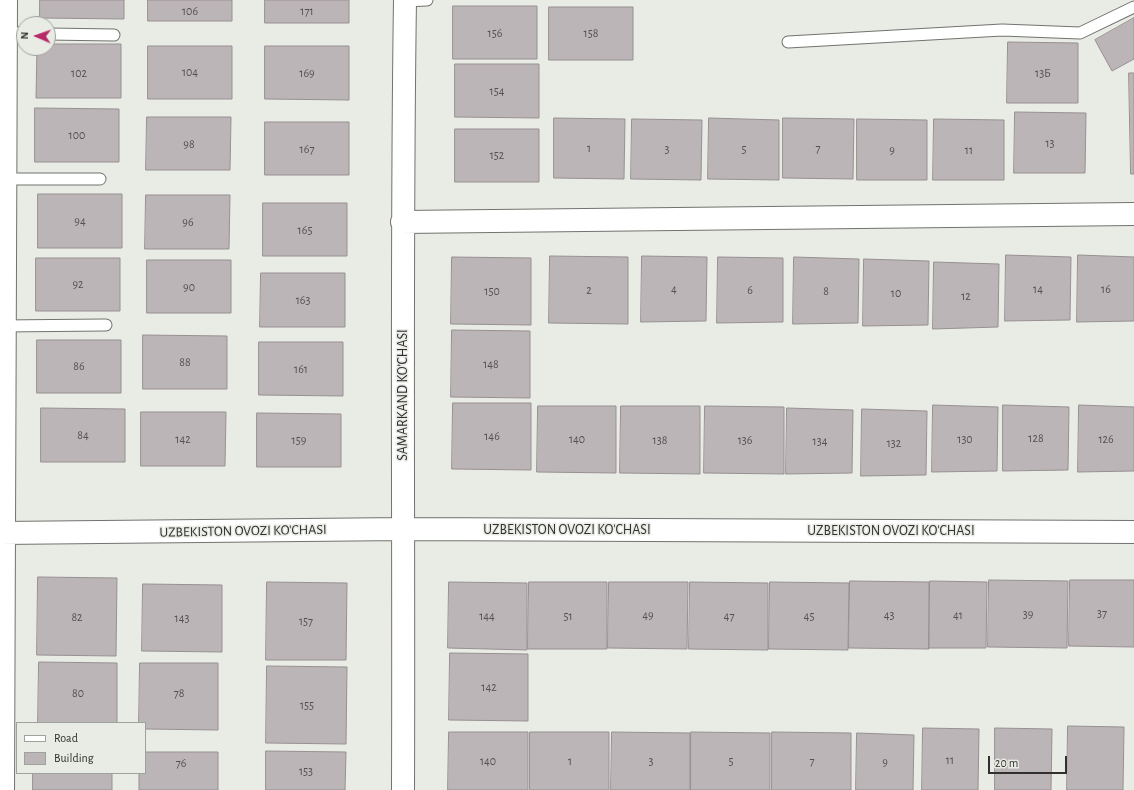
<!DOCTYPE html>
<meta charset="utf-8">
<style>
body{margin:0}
#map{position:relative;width:1134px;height:790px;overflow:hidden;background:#e9ebe5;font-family:"Alegreya Sans",sans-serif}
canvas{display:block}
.legend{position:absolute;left:16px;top:722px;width:130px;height:52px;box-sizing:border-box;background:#e9ebe5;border:1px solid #9fa19c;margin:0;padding:5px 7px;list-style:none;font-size:12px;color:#30312f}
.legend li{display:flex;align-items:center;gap:8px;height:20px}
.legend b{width:20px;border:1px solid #9fa19c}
.north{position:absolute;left:16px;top:16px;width:40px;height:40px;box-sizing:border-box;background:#e9ebe5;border:1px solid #9fa19c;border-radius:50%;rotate:272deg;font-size:11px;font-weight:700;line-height:16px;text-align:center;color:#30312f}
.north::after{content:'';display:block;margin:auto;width:14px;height:18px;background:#b62b67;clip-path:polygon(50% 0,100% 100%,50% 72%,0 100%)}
.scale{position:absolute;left:988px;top:756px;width:79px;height:18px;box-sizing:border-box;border:2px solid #30312f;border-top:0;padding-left:5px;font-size:12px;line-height:14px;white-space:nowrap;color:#30312f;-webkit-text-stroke:3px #e9ebe5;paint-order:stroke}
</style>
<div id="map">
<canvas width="1134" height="790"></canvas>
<ul class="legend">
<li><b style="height:5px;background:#fff"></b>Road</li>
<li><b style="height:11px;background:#bcb5b7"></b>Building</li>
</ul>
<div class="north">N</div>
<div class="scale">20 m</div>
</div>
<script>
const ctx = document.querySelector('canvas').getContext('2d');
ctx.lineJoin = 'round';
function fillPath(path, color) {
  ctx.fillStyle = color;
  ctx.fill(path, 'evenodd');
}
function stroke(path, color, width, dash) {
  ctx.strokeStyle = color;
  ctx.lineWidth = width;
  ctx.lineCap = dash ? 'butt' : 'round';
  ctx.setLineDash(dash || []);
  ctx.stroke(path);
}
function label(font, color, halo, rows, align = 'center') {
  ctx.font = font + ' "Alegreya Sans",sans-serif';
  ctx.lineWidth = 3;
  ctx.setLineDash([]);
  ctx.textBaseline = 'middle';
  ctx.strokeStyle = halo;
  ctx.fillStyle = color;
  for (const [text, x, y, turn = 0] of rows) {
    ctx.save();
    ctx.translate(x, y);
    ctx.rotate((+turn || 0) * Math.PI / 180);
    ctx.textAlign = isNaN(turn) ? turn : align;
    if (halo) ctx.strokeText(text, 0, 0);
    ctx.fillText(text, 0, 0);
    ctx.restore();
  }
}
const building = new Path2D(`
 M40,0H124V19L40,18Z
 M148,0H232V21H148Z
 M265,0H349V23H265Z
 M453,6H537V59H453Z
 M549,7H633V60H549Z
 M1134,18V59L1112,71L1095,40Z
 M1008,42L1078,43V103H1007Z
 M48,44H121V98H36L37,48H48Z
 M148,46H232V99H148Z
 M265,46H349V100L265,99Z
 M455,64H539V118L455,117Z
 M1129,73H1134V174H1131Z
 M35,108L119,109V162H35Z
 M1015,112L1086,113L1085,173H1014Z
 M147,117H231L230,170H146Z
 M554,118L625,119L624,179L554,178Z
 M709,118L779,120V180L708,179Z
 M783,118L854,119L853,179L783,178Z
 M632,119L702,120L701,180L631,179Z
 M857,119L927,120V180H857Z
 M934,119L1004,120V180H933Z
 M265,122H349V175H265Z
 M455,129H539V182H455Z
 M38,194H122V248H38Z
 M146,195H230L229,249H145Z
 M263,203H347V256H263Z
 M1006,255L1071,257L1070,320L1005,321Z
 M1078,255L1134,257V321L1077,322Z
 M550,256L628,257V324L549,323Z
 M642,256L707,257L706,321L641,322Z
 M452,257L531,258V325L451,324Z
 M718,257L783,258V322L717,323Z
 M794,257L859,259L858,323L793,324Z
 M36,258H120V311H36Z
 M864,259L929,261L928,325L863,326Z
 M147,260H231V313H147Z
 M934,262L999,264L998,327L933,329Z
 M261,273H345V327H260Z
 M452,330L530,331V398L451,397Z
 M143,335L227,336V389H143Z
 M37,340H121V393H37Z
 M259,342H343V396L259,395Z
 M453,403H531V470L452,469Z
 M933,405L998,407L997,471L932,472Z
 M1003,405L1069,407L1068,470L1003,471Z
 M1079,405L1134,407V471L1078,472Z
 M538,406H616V473L537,472Z
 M621,406H700V474L620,473Z
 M705,406L784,407V474L704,473Z
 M41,408L125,409V462H41Z
 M787,408L853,410L852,473L786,474Z
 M862,409L927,411L926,475L861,476Z
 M141,412H226L225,466H141Z
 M257,413L341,414V467H257Z
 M38,577L117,578L116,656L37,655Z
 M989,580L1068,581L1067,648L988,647Z
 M1070,580H1134V647L1069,646Z
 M850,581L929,582V649L849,648Z
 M930,581L987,582L986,648H929Z
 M267,582L347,583L346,660H266Z
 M449,582L527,583V650L448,648Z
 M529,582H607V649H528Z
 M609,582H688L687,649L608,648Z
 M690,582L768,583V650L689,649Z
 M770,582L849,583L848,650L769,649Z
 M143,584L222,585V652L142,651Z
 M450,653L528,654V721L449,720Z
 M39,662L117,663V723H38Z
 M140,663H218V730L145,729V723H139Z
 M267,666L347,667L346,744L266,743Z
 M1068,726L1124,727L1123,790H1067Z
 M923,728L979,729L978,790H922Z
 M995,728L1052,729L1051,790H995Z
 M449,732H528V790H448Z
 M530,732H609V790H530Z
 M612,732L690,733V790H611Z
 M691,732L770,733V790H691Z
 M772,732L851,733V790H772Z
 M857,733L914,735L913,790H856Z
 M266,751L346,752L345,790H266Z
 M145,752H218V790H139V773H145Z
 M33,773H112V790H33Z`);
fillPath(building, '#bcb5b7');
stroke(building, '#979092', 1);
const lane = new Path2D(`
 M404,1L427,0
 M3,33H24
 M48,34L114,35
 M788,42L1002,30L1080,33L1134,7
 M3,179H100
 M1,326L106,325`);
const street = new Path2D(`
 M402,222L1134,214
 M0,533L404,529L1134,532
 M3,790L6,0
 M403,790C404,527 401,263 405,0`);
stroke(lane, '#71736e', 13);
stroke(street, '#71736e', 24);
stroke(lane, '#fff', 11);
stroke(street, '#fff', 22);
label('12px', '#535251', null, [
 ["106",190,11],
 ["171",307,11],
 ["156",495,33],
 ["158",591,33],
 ["104",190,72],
 ["102",79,73],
 ["169",307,73],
 ["13Б",1043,73],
 ["154",497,91],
 ["100",77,135],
 ["13",1050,143],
 ["98",189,144],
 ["1",589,148],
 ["7",818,148],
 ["167",307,149],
 ["3",667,149],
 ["5",744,149],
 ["9",892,150],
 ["11",969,150],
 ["152",497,155],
 ["94",80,221],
 ["96",188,222],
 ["165",305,230],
 ["92",78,284],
 ["90",189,287],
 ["4",674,289],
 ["14",1038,289],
 ["16",1106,289],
 ["2",589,290],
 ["6",750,290],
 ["150",492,291],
 ["8",826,291],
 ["10",896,293],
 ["12",966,296],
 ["163",303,300],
 ["88",185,362],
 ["148",491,364],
 ["86",79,366],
 ["161",301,369],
 ["84",83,435],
 ["146",492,436],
 ["128",1036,438],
 ["142",183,439],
 ["140",577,439],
 ["130",965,439],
 ["126",1106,439],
 ["159",299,440],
 ["138",660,440],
 ["136",745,440],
 ["134",820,441],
 ["132",894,443],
 ["37",1102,613],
 ["39",1028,614],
 ["49",648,615],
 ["43",889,615],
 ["41",958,615],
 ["144",487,616],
 ["51",568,616],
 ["47",729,616],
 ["45",809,616],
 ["82",77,617],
 ["143",182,618],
 ["157",306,621],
 ["142",489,687],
 ["80",78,693],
 ["78",179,693],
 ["155",307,705],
 ["11",950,760],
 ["140",488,761],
 ["1",570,761],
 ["3",651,761],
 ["5",731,761],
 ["7",812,761],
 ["9",885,762],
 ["76",181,763],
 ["153",306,771]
]);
label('14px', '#30312f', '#e9ebe5', [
 ["SAMARKAND KO’CHASI",403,395,-90],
 ["UZBEKISTON OVOZI KO'CHASI",567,530],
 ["UZBEKISTON OVOZI KO'CHASI",243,531,-1],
 ["UZBEKISTON OVOZI KO'CHASI",891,531]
]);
</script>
